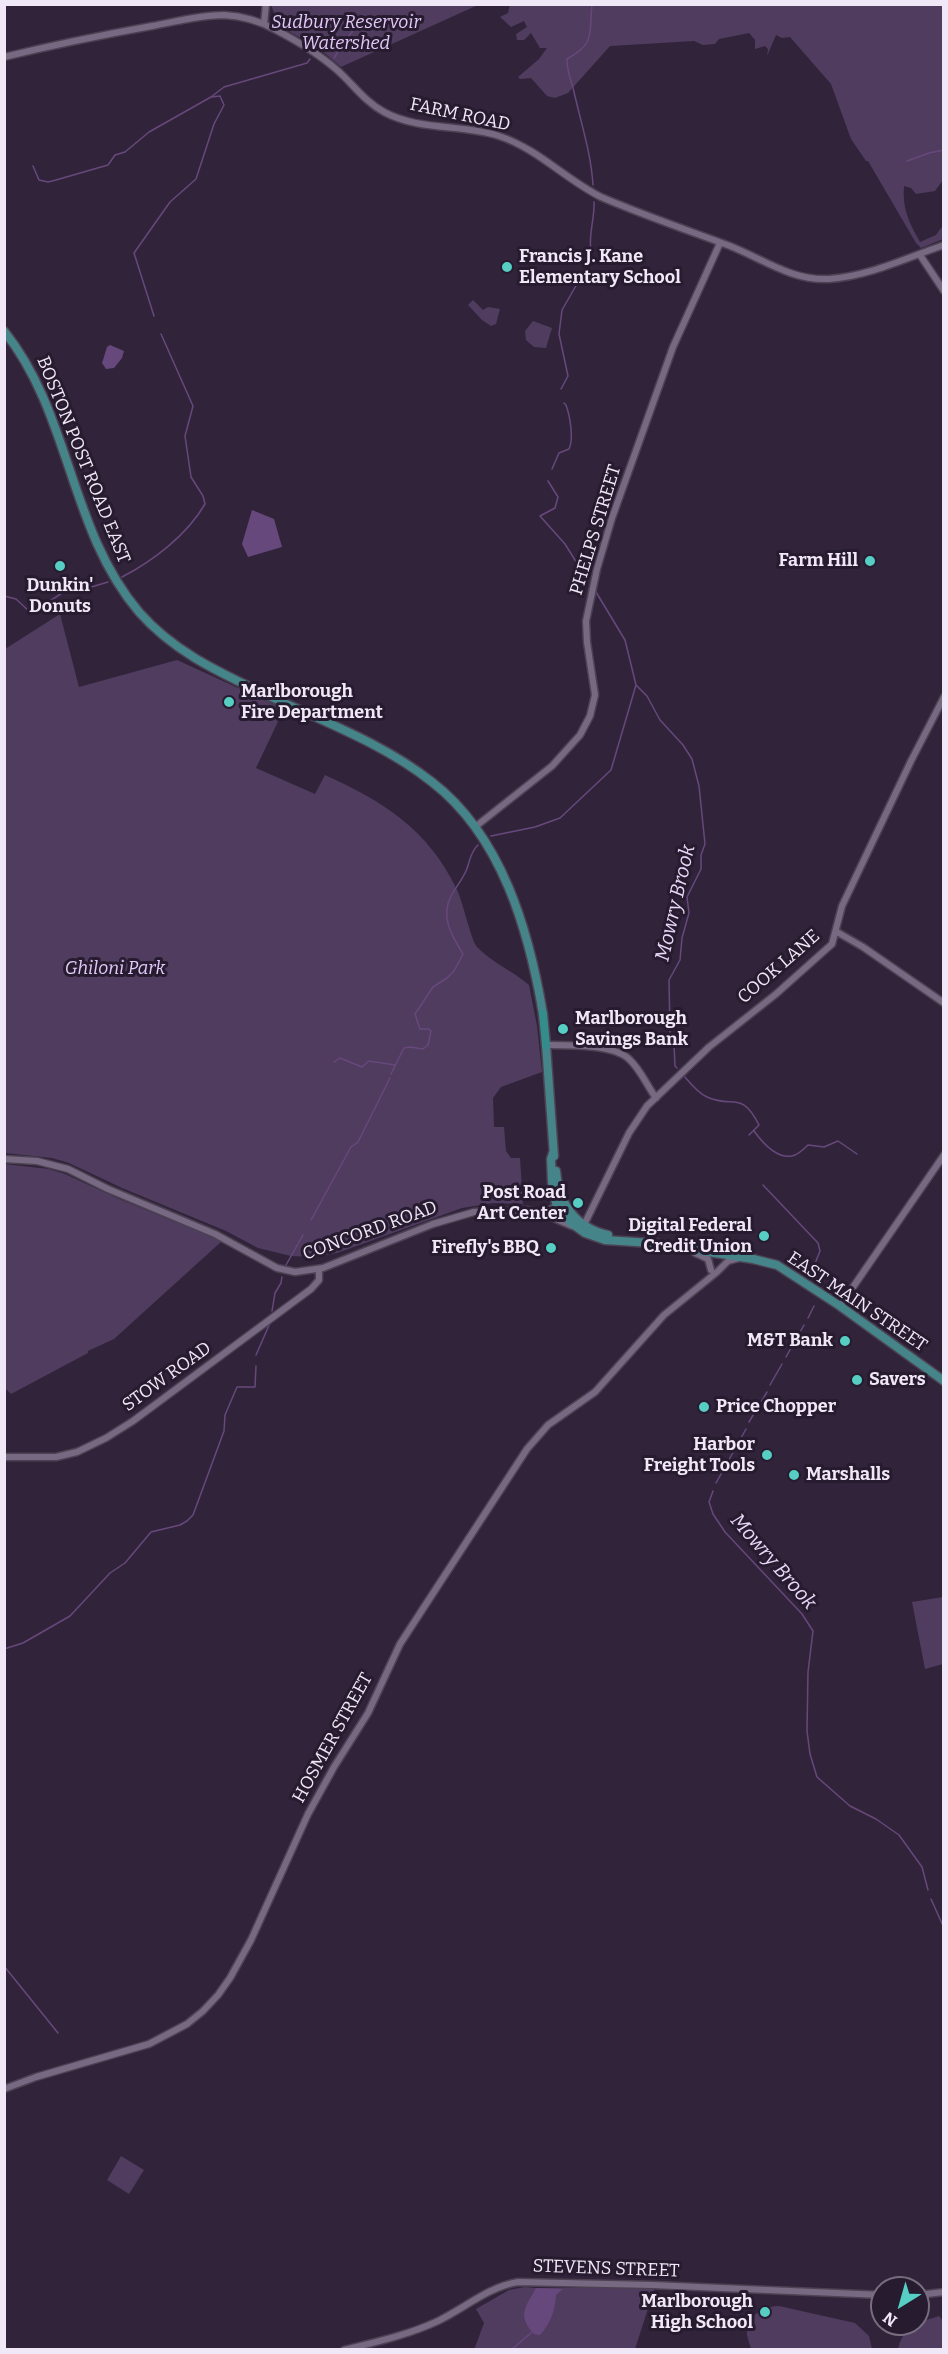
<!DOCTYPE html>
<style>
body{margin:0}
#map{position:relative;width:948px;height:2354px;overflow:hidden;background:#31243a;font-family:Bitter,serif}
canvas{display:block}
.frame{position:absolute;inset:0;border:6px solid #f0e8f6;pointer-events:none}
.north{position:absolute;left:870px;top:2276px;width:60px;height:60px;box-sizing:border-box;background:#271b30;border:2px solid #776d7f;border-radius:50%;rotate:217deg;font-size:16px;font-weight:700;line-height:24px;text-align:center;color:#f0e8f6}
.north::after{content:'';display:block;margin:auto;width:21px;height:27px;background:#56cec3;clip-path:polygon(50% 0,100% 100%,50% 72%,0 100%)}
</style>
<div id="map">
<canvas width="948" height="2354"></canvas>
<div class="frame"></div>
<div class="north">N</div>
</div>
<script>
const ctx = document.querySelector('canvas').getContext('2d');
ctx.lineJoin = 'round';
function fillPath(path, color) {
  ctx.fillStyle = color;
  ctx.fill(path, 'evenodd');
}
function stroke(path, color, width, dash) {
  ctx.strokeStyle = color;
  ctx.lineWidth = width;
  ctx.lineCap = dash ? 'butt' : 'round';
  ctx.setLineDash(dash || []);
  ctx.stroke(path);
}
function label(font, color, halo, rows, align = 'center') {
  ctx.font = font + ' Bitter,serif';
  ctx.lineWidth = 6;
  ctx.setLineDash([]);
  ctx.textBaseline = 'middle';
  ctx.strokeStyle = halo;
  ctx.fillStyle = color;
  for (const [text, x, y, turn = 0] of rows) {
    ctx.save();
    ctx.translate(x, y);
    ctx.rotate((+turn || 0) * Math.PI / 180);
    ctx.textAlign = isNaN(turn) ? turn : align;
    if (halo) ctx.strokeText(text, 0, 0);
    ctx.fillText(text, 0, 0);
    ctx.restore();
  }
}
fillPath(new Path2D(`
 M510,4L943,5V180L935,191L916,194L911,188L904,186C902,208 909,223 920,242L936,235L941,228H943V239L921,248L916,243L868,161H866L851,139L831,84L790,37L782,38L776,35L767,56L768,49L765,46L755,49V40L749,33L719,39L715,44L703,45L694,41L610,46L568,93L555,98L547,96L531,78L520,79L518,77L539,59L547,48H540L531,33L524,40H517L516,34L527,27L524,21L511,27L500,17L508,13Z
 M271,5H478L341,67L321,50L285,29L277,20Z
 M473,300L483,310L488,307L500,309L496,324L491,326L482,320L468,305Z
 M533,321L552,328L546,348L534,347L526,340L525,331Z
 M60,614L79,687L177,660L284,709L256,768L315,794L325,775C383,801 429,830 457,890C463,902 471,940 477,947C491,962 513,971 529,985L537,1026L542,1072L501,1087L493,1098L494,1127H504L506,1151L511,1158H520L523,1204L493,1203L462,1208L337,1253L314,1257L291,1256L258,1248L226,1231L122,1188L69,1163L52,1158L5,1153V649Z
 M4,1164L49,1169L65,1174L119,1199L222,1241L114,1339L88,1351V1353L11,1394L4,1387Z
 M943,1597V1664L925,1669L912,1602Z
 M121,2156L144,2170L129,2194L107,2180Z
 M525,2287L536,2288L655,2287L635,2349L474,2350L484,2323L476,2309L509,2290Z
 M779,2306L855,2323L869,2336L872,2349H751C750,2345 748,2340 747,2335C746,2316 763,2306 779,2306Z
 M939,2316L943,2321V2349H898C904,2325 918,2323 939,2316Z`), '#503c5f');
fillPath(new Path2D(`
 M110,345L124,351L122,358L114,368L106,369L102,363L107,347Z
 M252,510L274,519L282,547L248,557L242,544Z
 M536,2288L563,2289L556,2295C555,2310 551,2323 540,2335L534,2334C517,2315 525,2308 536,2288Z`), '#67487c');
stroke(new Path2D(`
 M592,4C589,34 596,43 567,59C567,74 571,78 574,92C581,123 591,153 593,185
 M334,58L346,39L357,26
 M907,161L929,153L944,150
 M33,166L39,180L48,182L56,180L108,165L115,155L125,152L149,132L211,97
 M154,316L134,253L170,202L196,179L214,124L224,105L220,96L211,97L224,87L307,63L310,59
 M561,389L568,376L559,334L562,310L585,270V258L591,250C588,235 595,218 594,202
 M552,469L559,453L569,449C574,439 570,416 566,405L564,403
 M548,481L558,497L555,508L540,516L565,544L588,581
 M122,577C153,561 187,535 205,504L203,496L191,477L185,436L193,406L161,334
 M596,592L625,640L636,685L647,696L660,720L683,745L692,759L699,786L705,844L701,855V869L687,897L689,913L682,938L680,960L669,980L670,1033L674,1045L675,1066L677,1068
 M4,596L16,599L31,613L70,588L78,591L108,582
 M491,836L535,827L560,818L611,770L636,685
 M334,1062L340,1058L362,1067L369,1061L395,1065
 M391,1074L404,1048L410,1047L423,1049L428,1045L431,1031L429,1029H420L415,1014L433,987L447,978L454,971L463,954C452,936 440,917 451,896C456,887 462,880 466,871C470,862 470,852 478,845
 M685,1077C691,1084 698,1093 707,1097C734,1109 741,1090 759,1125L749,1135
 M754,1131C762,1142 776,1159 792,1156C798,1155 804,1149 808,1145L824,1147L838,1141L857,1154
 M763,1185L818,1243L820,1251L814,1266V1278
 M311,1220L351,1147L358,1142L390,1078
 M286,1265L303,1235
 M272,1311L275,1293L281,1283L282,1277
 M808,1318L814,1306
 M256,1355L270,1323
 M786,1357L804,1325
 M770,1385L782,1364
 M749,1422L767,1392
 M716,1483L746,1429
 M713,1491L709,1502L713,1514L725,1532L802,1614L813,1631L808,1672L807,1731L810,1754L817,1777L850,1806L876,1819L899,1835L922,1867L928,1890
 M4,1649L23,1643L70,1616L110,1573L125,1563L151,1532L180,1525L187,1521L193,1515L217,1450L224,1431L225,1415L237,1387H255L256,1366
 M931,1899L944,1928
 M4,1966L58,2033
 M511,2350L532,2332`), '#67487c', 1.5);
const tertiary = new Path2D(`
 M264,24L266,4
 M4,57C53,45 102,35 152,26C175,22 199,15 224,15C242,16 260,21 276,30C297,41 319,54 337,70C353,84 365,102 384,112C419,131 462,124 499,136C538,149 565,179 601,197C643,215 687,230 730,246C763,259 792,281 829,279C870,276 906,258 944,245
 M920,255L944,291
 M475,827L552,766L580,735L590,716L595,695L587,642L586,621L597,569L612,518L673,347L720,243
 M837,932L863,947L944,1003
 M546,1045C567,1045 614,1044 629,1059C641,1070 647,1086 656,1098
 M4,1159L37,1161L68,1169L108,1189L215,1234L277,1268L295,1272L323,1268L433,1224L474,1212L527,1210L542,1213L572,1226
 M542,1213L555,1207L561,1208
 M584,1225L629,1133L647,1106L709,1047L776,994L832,944L842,906L911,761L944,697
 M695,1253L708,1259L711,1270
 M840,1306L944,1155
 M4,1457H56L77,1452L106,1438L133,1421L311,1289L319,1280V1269
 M4,2089L36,2077L149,2044L187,2024L203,2011L218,1995L230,1978L251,1940L308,1814L334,1767L368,1713L400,1644L527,1449L548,1425L595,1392L664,1315L717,1272L728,1261L739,1258
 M918,2295L944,2292
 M344,2350C376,2342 408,2335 438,2321C465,2308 488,2287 518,2282L653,2285L882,2295`);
const primary = new Path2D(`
 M4,331C71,414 69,530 139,612C175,653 221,673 269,696C325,722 384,744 432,782C502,836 529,931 543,1014
 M546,1045L554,1156
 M553,1153L551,1159L552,1182L556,1203L571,1223L585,1233L605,1240L651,1243L753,1259L777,1265L840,1306L944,1381
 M556,1171C558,1203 576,1228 608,1235`);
const trunk = new Path2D(`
 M543,1014L546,1045`);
stroke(tertiary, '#4d4254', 9);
stroke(primary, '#4d4254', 11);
stroke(trunk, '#4d4254', 11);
stroke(tertiary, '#776982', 6);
stroke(primary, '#458489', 8);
stroke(trunk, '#348d8b', 8);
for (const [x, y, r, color] of [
 [507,267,6,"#56cec3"],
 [870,561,6,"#56cec3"],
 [60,566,6,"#56cec3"],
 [229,702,6,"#56cec3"],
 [563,1029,6,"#56cec3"],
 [578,1203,6,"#56cec3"],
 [764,1236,6,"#56cec3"],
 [551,1248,6,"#56cec3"],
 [845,1341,6,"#56cec3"],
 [857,1380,6,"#56cec3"],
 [704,1407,6,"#56cec3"],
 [767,1455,6,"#56cec3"],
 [794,1475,6,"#56cec3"],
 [765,2312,6,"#56cec3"]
]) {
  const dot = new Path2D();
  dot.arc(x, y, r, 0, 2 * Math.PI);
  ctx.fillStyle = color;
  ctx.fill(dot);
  stroke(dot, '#271b30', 2);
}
label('italic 18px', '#e4c9f9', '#271b30', [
 ["Sudbury Reservoir",346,23],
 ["Watershed",346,44],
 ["Ghiloni Park",115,969]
]);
label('18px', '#f0e8f6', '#271b30', [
 ["FARM ROAD",460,115,12],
 ["BOSTON POST ROAD EAST",83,460,68],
 ["PHELPS STREET",596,530,-73],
 ["COOK LANE",779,967,-41],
 ["CONCORD ROAD",370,1231,-20],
 ["EAST MAIN STREET",857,1302,34],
 ["STOW ROAD",167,1377,-36],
 ["HOSMER STREET",333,1738,-61],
 ["STEVENS STREET",606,2269,2]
]);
label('bold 18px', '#f0e8f6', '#271b30', [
 ["Francis J. Kane",519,257,"left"],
 ["Elementary School",519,278,"left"],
 ["Farm Hill",858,561],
 ["Dunkin'",60,586,"center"],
 ["Donuts",60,607,"center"],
 ["Marlborough",241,692,"left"],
 ["Fire Department",241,713,"left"],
 ["Marlborough",575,1019,"left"],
 ["Savings Bank",575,1040,"left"],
 ["Post Road",566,1193],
 ["Art Center",566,1214],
 ["Digital Federal",752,1226],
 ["Credit Union",752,1247],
 ["Firefly's BBQ",539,1248],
 ["M&T Bank",833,1341],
 ["Savers",869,1380,"left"],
 ["Price Chopper",716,1407,"left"],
 ["Harbor",755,1445],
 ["Freight Tools",755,1466],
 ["Marshalls",806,1475,"left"],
 ["Marlborough",753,2302],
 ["High School",753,2323]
], 'right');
label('italic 20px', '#e9d7f7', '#271b30', [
 ["Mowry Brook",676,903,-77],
 ["Mowry Brook",773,1562,49]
]);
</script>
